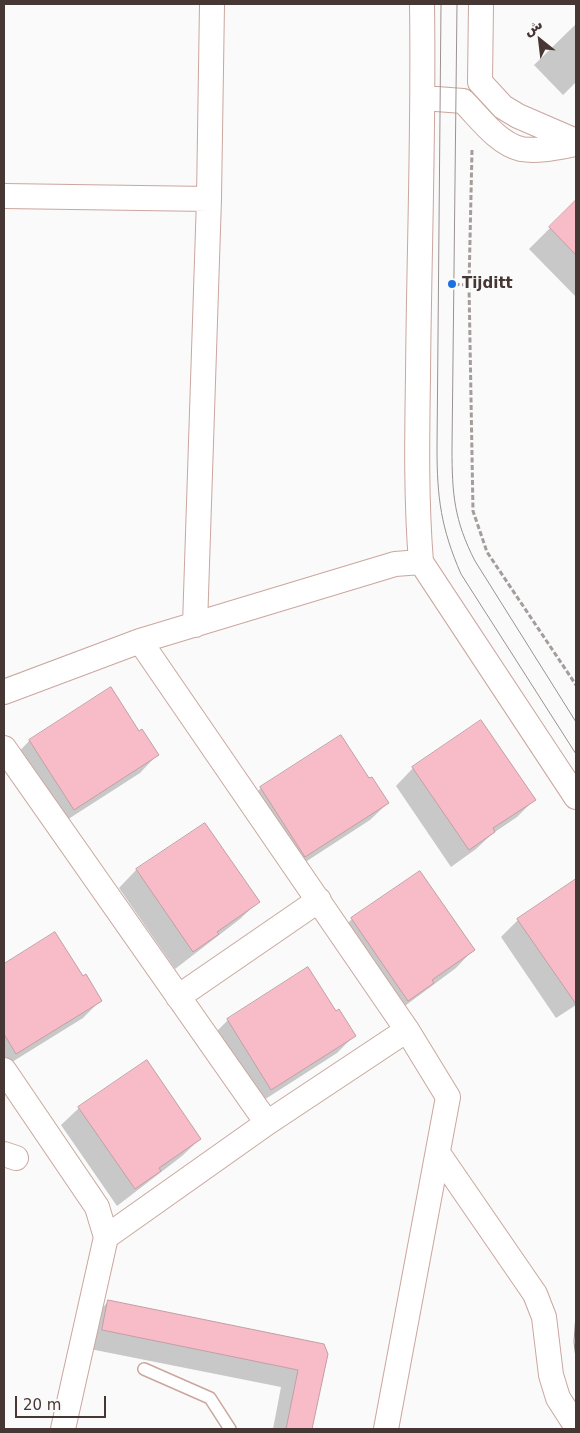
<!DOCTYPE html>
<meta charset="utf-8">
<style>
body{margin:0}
#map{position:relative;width:580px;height:1433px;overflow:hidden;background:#f9faf9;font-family:"DejaVu Sans","Noto Sans Arabic",sans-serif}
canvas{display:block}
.frame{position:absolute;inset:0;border:5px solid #463734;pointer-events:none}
.north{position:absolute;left:515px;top:15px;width:50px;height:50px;-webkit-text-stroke:4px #f9faf9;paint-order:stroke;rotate:331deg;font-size:14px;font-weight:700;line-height:20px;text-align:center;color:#463734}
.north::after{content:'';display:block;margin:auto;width:18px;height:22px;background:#463734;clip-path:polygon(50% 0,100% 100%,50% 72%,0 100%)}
.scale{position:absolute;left:15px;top:1396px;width:91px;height:22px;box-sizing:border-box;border:2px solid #463734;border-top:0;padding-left:6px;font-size:15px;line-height:18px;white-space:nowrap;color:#463734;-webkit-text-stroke:4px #f9faf9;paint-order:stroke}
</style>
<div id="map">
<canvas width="580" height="1433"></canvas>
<div class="frame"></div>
<div class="north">ش</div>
<div class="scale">20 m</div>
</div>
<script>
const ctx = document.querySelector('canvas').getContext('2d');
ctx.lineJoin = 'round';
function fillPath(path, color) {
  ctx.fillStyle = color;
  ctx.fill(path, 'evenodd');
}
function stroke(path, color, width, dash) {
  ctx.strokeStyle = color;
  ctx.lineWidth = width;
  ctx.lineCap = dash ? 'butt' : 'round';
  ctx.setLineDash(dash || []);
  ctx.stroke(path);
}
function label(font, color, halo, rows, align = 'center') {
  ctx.font = font + ' "DejaVu Sans",sans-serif';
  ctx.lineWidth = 5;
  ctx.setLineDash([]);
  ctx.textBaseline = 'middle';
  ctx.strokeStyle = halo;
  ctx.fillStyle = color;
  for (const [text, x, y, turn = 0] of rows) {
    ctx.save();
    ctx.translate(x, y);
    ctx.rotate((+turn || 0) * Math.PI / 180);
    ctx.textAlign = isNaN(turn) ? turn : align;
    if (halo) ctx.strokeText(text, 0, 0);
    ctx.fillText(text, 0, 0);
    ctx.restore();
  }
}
fillPath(new Path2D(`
 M576,24V82L563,95L534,65Z
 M576,202V297L529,249Z
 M139,733L157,755L140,773L56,827L13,758L30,740Z
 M341,737L369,780L388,803L370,820L287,874L243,806L261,788Z
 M413,768L535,799L517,817L492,834L476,849L451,867L396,786Z
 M205,824L258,902L240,919L175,969L119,888L136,870Z
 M576,880V1005L556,1018L501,937L518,920Z
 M352,919L473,950L456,968L390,1017L334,936Z
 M55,934L82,978L101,1000L83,1018L4,1067V965Z
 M308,969L336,1012L354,1036L337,1053L253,1107L210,1038L228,1020Z
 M79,1108L200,1139L182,1156L117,1206L61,1125Z
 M108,1302L326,1354L311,1429H273L281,1387L85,1348L91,1319Z`), '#0003');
const building = new Path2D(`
 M576,200V255L549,227Z
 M111,687L139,731L142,729L159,755L74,810L29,740Z
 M481,720L536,800L493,828L495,832L469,850L412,767Z
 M341,735L369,778L372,777L389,803L305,857L260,787Z
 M205,823L260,902L217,932L219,934L193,952L136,869Z
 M420,871L475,950L432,980L434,983L408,1001L351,918Z
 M576,879V1004L517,919Z
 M55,932L83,976L86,974L102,1001L16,1054L4,1034V964Z
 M308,967L336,1011L339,1009L356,1036L271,1090L227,1019Z
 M147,1060L201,1139L159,1168L161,1171L135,1189L78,1107Z
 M108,1300L324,1344L328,1354L312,1429H286L298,1370L102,1330Z`);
fillPath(building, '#f7bcc8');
stroke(building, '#c39ea5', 1);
const service = new Path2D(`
 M144,1369L210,1398L230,1429`);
const minor = new Path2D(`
 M481,4L480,82L503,107L518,116L576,141
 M423,98L463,101C479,117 498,144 521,149C538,152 559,147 576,144
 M4,196L209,199
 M421,562C416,500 417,438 418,376C419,252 424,128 422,4
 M195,625L209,199L212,4
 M140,641L407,1030L448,1097L386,1429
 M4,692L140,641L395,564L421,562L576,797
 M4,748L267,1123
 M178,997L319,900
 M4,1070L97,1207L106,1237
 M438,1153L535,1294L544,1317L551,1375L558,1398L576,1426
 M4,1154L16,1158
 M63,1429L106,1237L267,1123L407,1030`);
stroke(service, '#cba69f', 14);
stroke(minor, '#cba69f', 26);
stroke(new Path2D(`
 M472,150L469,285L473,511L487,552L576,685
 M447,284L469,285`), '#a49d9b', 3, [5, 2.5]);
stroke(service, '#fff', 11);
stroke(minor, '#fff', 24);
stroke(new Path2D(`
 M441,4L437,448C437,498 441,528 461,574L576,754
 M457,4L452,448C452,494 454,520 475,561L576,722
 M576,1314L574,1342L576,1358`), '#9a9290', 1);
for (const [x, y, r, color] of [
 [452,284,5,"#1d73dd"]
]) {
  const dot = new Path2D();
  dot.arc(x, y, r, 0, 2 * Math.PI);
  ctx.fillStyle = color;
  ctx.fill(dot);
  stroke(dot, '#f9faf9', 2);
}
label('bold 15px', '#463734', '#f9faf9', [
 ["Tijditt",462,284]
], 'left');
</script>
